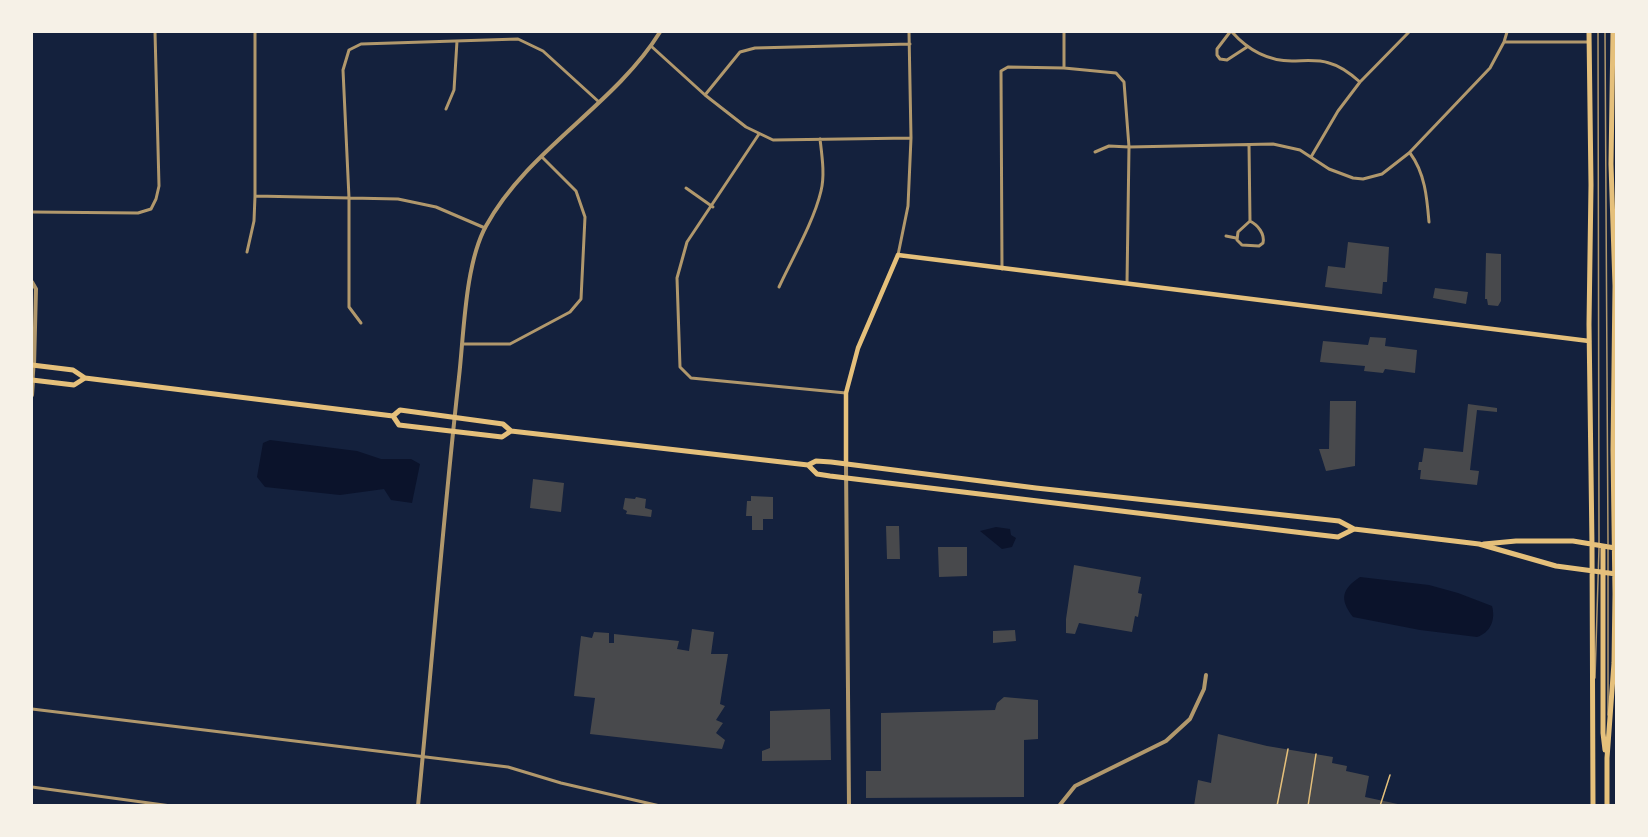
<!DOCTYPE html>
<style>
body{margin:0}
#map{position:relative;width:1648px;height:837px;overflow:hidden;background:#14213d;font-family:Karla,sans-serif}
canvas{display:block}
.frame{position:absolute;inset:0;border:33px solid #f6f1e7;pointer-events:none}
</style>
<div id="map">
<canvas width="1648" height="837"></canvas>
<div class="frame"></div>
</div>
<script>
const ctx = document.querySelector('canvas').getContext('2d');
ctx.lineJoin = 'round';
function fillPath(path, color) {
  ctx.fillStyle = color;
  ctx.fill(path, 'evenodd');
}
function stroke(path, color, width, dash) {
  ctx.strokeStyle = color;
  ctx.lineWidth = width;
  ctx.lineCap = dash ? 'butt' : 'round';
  ctx.setLineDash(dash || []);
  ctx.stroke(path);
}
fillPath(new Path2D(`
 M270,440L357,451L381,459H411L420,464L412,503L391,500L384,489L340,495L265,487L257,477L263,443Z
 M996,527L1010,529L1011,535L1016,538L1012,547L1002,549L980,531Z
 M1360,577L1429,585L1458,593L1492,606C1496,620 1490,633 1477,637L1420,630L1353,617C1339,599 1342,589 1360,577Z`), '#0b132b');
fillPath(new Path2D(`
 M1348,242L1389,247L1387,282H1383L1382,294L1325,287L1328,266L1345,268Z
 M1486,253L1501,254V301L1498,306L1488,305L1487,299H1485Z
 M1435,288L1468,292L1466,304L1433,298Z
 M1370,337L1386,338L1385,346L1417,350L1415,373L1385,369L1383,373L1364,371L1365,366L1320,362L1323,341L1368,345Z
 M1330,401H1356L1355,466L1326,471L1319,449H1329Z
 M1468,404L1497,408V412L1477,410L1470,470L1479,471L1477,485L1420,479L1421,470H1418L1419,462H1422L1424,448L1463,452Z
 M533,479L564,483L561,512L530,508Z
 M751,496L773,497V519H763V530H752V516H746L747,501H751Z
 M636,497L646,499L645,508L652,510L651,517L626,514L627,511L623,509L625,498L635,499Z
 M886,526H899L900,559H887Z
 M938,547H967V576L939,577Z
 M1074,565L1141,577L1138,593L1142,594L1138,617L1135,616L1132,632L1079,623L1075,634L1066,633V619Z
 M692,629L714,632L711,654H728L720,704L725,706L716,720L723,723L716,733L725,740L722,749L590,734L595,698L574,696L581,636L592,638L594,632L609,633V643H614V634L679,641L677,649L689,651Z
 M1015,630L1016,641L993,643V631Z
 M1004,697L1038,700V739L1024,740V797L866,798V771H881V713L995,710L997,703Z
 M830,709L831,760L762,761V751L770,748V711Z
 M1218,734L1267,746L1333,757L1332,763L1347,766L1346,771L1369,776L1365,797L1407,806H1194L1198,780L1211,783Z`), '#48494c');
stroke(new Path2D(`
 M1277,806L1288,749
 M1308,806L1316,754
 M1380,806L1390,775`), '#e5c07b', 1.5);
stroke(new Path2D(`
 M1598,32L1599,544
 M1605,32L1608,544
 M1608,571V548
 M1608,575V715
 M1595,678L1599,548`), '#b1986c', 1.5);
stroke(new Path2D(`
 M1230,32L1217,49V55L1220,59L1227,60L1247,47
 M1232,32C1248,50 1267,61 1292,61C1304,61 1317,59 1329,63C1341,66 1351,74 1360,82
 M1504,42H1589
 M651,46L705,95L746,127L773,140L911,138
 M1064,68V32
 M705,95L740,52L755,48L910,44
 M446,109L454,90L457,41
 M759,134L687,242L677,278L680,367L691,378L846,393
 M1249,145L1250,221
 M1095,152L1109,146L1129,147L1273,144L1300,150L1329,169L1353,178L1363,179L1382,174L1409,153L1490,68L1504,42L1507,32
 M1410,153C1425,173 1427,198 1429,222
 M1311,157L1338,111L1360,82L1409,32
 M686,188L713,207
 M255,196L398,199L436,207L485,228
 M32,212L138,213L151,209L156,199L159,186L155,32
 M1250,221C1258,225 1265,234 1263,243L1259,246L1242,245L1237,240L1238,232Z
 M1226,236L1236,238
 M247,252L254,221L255,196V32
 M898,255L908,206L911,138L909,32
 M1002,269L1001,71L1008,67L1064,68L1116,73L1124,82L1129,147L1127,283
 M779,287C792,259 814,221 821,191C825,175 822,156 820,139
 M361,323L349,307V198L343,70L349,50L361,44L518,39L543,51L599,102
 M462,344H510L570,312L581,299L585,217L576,191L542,157
 M33,380L34,366
 M32,709L508,767L561,783L660,806
 M32,787L171,806`), '#b1986c', 3);
stroke(new Path2D(`
 M32,282L36,289L34,366
 M32,395L33,380
 M846,464L849,806
 M418,806C432,663 443,519 459,377C464,333 465,264 486,226C528,149 614,106 660,32
 M1059,806L1075,786L1166,741L1190,719L1204,689L1206,675`), '#b1986c', 4);
stroke(new Path2D(`
 M846,464V393L858,348L898,255L1589,341`), '#e5c07b', 4.5);
stroke(new Path2D(`
 M1589,32L1591,185L1589,324L1592,545L1593,806
 M32,365L73,370L85,378L393,416L400,410L503,424L511,431L808,465L816,461L831,462L1036,488L1339,521L1354,529L1479,544L1556,566L1616,574
 M32,380L74,385L85,378
 M393,416L399,425L502,437L511,431
 M808,465L817,474L830,476L1312,534L1338,537L1354,529
 M1484,544L1516,541H1573L1615,548
 M1603,546V733L1605,750
 M1607,806V758L1614,663L1615,594L1613,450L1615,286L1611,164L1613,32`), '#e5c07b', 5);
</script>
